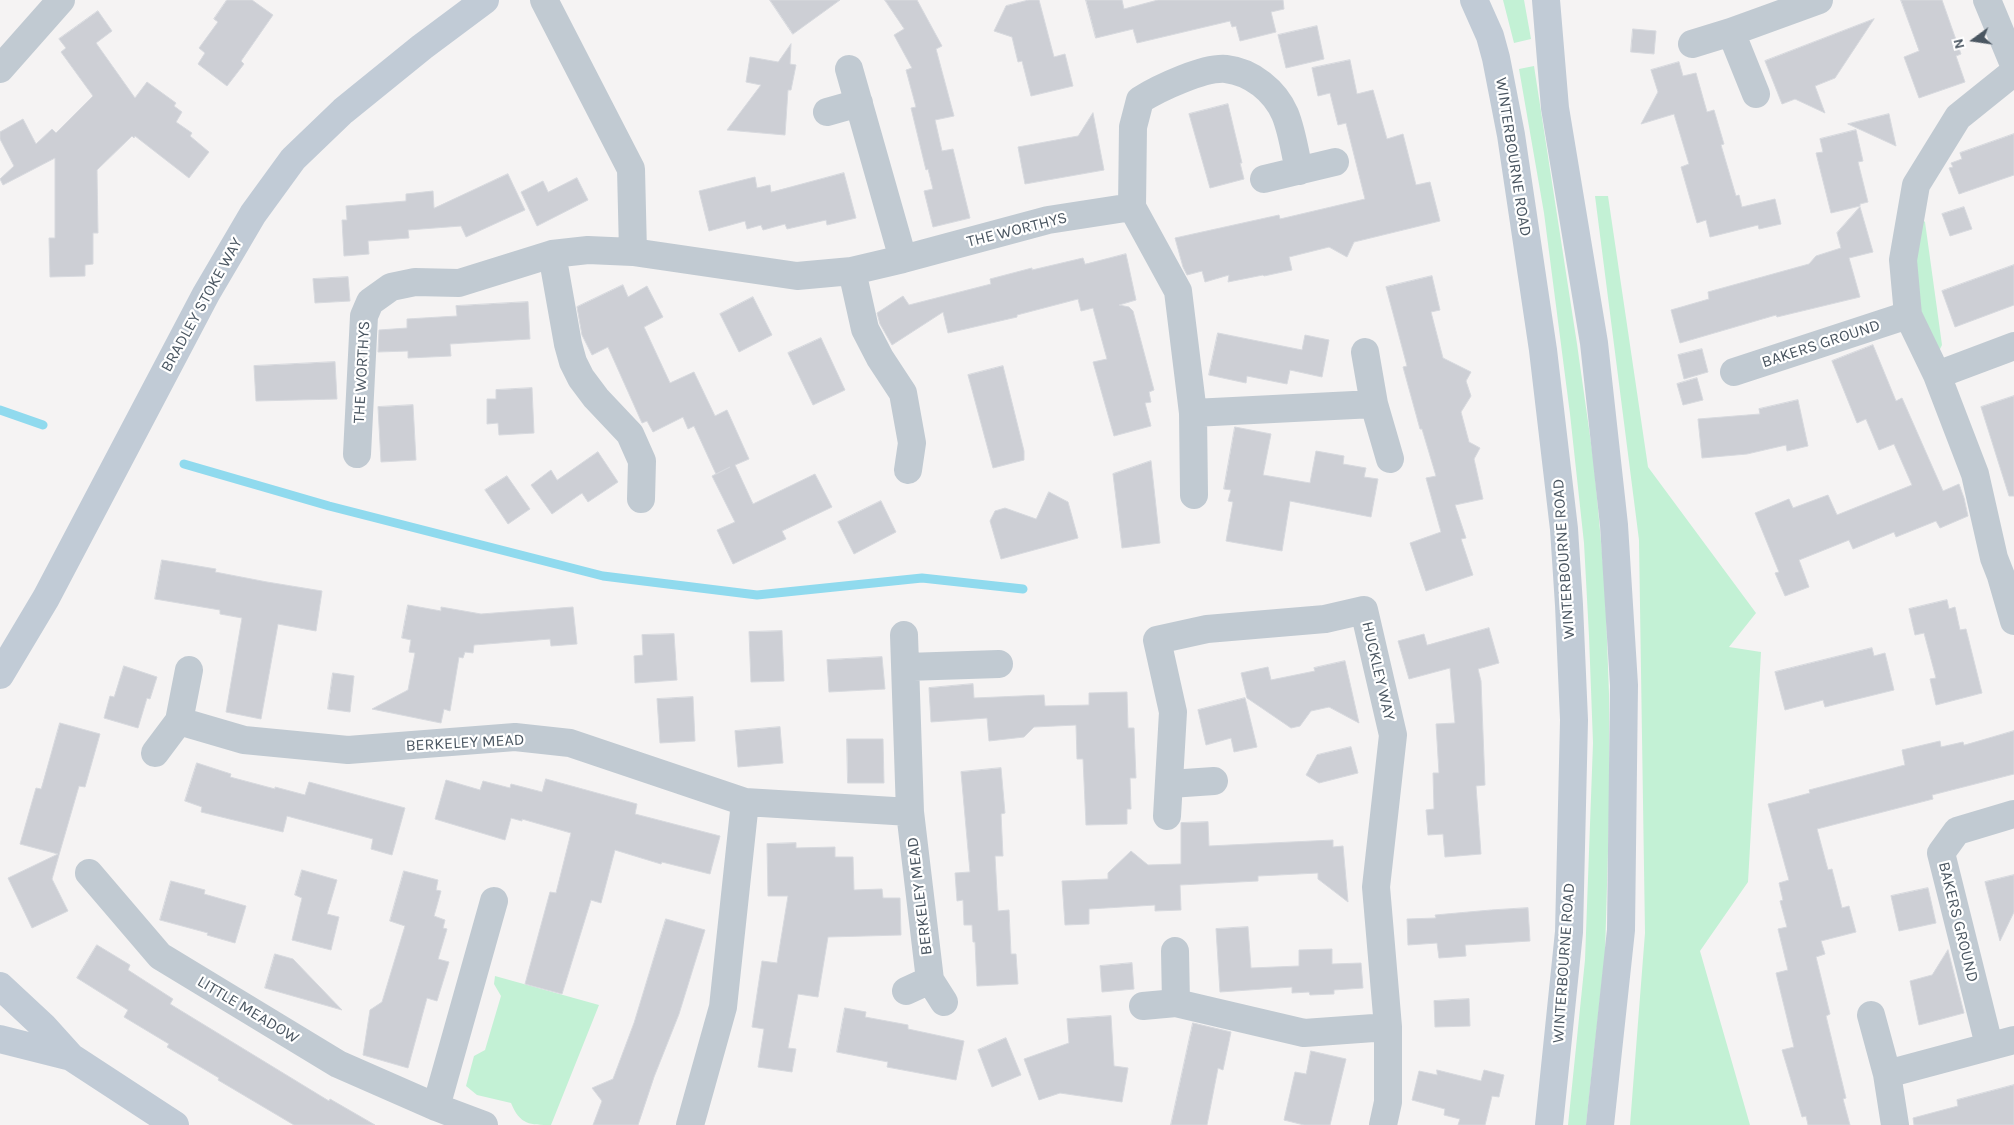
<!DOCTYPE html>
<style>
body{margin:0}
#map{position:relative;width:2014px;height:1125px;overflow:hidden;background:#f5f3f3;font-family:Karla,sans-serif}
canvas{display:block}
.north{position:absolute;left:1949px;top:15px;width:50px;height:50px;-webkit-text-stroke:4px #fff;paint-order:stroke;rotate:256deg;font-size:14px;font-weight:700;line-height:20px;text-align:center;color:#4a5661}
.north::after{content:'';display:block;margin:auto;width:18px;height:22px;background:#4a5661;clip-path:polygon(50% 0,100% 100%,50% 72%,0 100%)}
</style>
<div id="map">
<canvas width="2014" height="1125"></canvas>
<div class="north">N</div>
</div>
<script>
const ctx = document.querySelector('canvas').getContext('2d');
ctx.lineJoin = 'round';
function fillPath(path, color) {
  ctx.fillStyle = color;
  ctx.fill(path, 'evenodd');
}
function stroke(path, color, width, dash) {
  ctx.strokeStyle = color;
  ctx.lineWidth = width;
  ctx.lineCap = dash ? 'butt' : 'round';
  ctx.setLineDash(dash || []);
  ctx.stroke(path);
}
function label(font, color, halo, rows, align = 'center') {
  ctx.font = font + ' Karla,sans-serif';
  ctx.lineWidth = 4.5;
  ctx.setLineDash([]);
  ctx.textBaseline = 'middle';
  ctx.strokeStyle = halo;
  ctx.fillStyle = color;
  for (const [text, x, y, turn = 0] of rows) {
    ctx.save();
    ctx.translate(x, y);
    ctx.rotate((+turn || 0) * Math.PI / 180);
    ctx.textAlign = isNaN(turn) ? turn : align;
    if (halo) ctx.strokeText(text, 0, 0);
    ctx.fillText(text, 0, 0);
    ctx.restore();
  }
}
fillPath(new Path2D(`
 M1503,0H1524L1531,39L1514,43Z
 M1534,66L1577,344L1594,464L1605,586L1609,694V817L1605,954L1586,1125H1568L1585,960L1593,743L1589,636L1584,543L1570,414L1544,213L1519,69Z
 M1595,196H1608L1648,467L1756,613L1729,647L1761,652L1748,882L1700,951L1750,1125H1630L1645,933L1639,540Z
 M1921,218L1925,222L1942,345L1939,351L1922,319L1916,264Z
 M495,976L599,1005L551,1125C530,1125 520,1125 511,1103L477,1095L466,1086L474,1056L485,1050L501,996L494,984Z`), '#c3f1d5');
stroke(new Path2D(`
 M0,410L43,425
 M184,464L329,506L603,576L757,595L922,578L1023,589`), '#90daee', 9);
const building = new Path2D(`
 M227,0H252L273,15L241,61L244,64L227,86L198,64L205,53L199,48L218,22L214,19Z
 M770,0H840L793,34Z
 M885,0H917L942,46L936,49L954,116L935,120L942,151L953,149L970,218L933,227L924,191L933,189L928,169L926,170L911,108L916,107L906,70L912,68L894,35L904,29Z
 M1029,0H1039L1054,57L1065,54L1073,86L1031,96L1022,61L1018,62L1012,37L994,31L1006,6Z
 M1086,0H1122L1124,9L1158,0H1283L1284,9L1271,12L1276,32L1240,41L1236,26L1232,27L1230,21L1137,43L1133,29L1096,38Z
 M1901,0H1942L1961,54L1956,56L1965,82L1919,98L1904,57L1919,51Z
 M98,11L112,31L96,43L135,98L147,82L176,103L174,106L182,112L176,122L192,133L190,136L209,152L189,178L135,136L134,138L132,136L97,170L98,233H93V264L85,265V276L50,277L49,238H55V158L3,185L0,179L14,166L0,139V132L23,119L36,144L52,129L56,133L93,96L61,52L66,48L59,39Z
 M1874,19L1835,78L1815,86L1825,113L1795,99L1782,104L1765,61Z
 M1317,26L1324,59L1286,68L1278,35Z
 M1633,29L1656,31L1654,54L1631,52Z
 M791,44L790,64L796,65L791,90H788L785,135L727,130L761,85L746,82L750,57L778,62Z
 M1350,60L1357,94L1373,90L1387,139L1403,134L1416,185L1430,182L1440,221L1354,242L1347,257L1329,247L1289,257L1292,270L1264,276L1263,275L1228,282L1229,275L1205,282L1202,271L1187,275L1183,267L1175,238L1279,215L1280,219L1365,199L1346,123L1338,125L1330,93L1318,96L1312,68Z
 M1679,62L1683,76L1696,73L1707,112L1714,110L1724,144L1721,145L1736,196L1739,195L1742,207L1775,199L1781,224L1759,229L1758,225L1710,237L1706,220L1697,223L1681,167L1689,164L1674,114L1641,124L1658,92L1651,70Z
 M1228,104L1242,163H1240L1244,179L1210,188L1189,114Z
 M1093,113L1104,170L1025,184L1018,147L1078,136Z
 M1889,114L1896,146L1848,124Z
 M1856,130L1863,161L1858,162L1868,202L1860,204V206L1831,213L1816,153L1823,152L1820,139Z
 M2014,134V175L1959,194L1949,168L1953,167L1951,163L1962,159L1960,153Z
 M844,173L856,218L827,225L826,220L787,229L785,224L763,230L761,225L747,229L745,221L709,231L699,191L755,177L757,188L770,185L771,192Z
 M508,174L525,210L466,237L461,226L408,230L409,238L368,241L369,254L344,256L342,220H347L346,206L406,201V194L433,191L434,208Z
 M577,178L588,200L537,226L521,192L543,181L548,192Z
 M1860,207L1873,252L1849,258L1860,297L1777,317L1776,315L1680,343L1671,310L1709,299L1708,292L1809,264L1816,256L1841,248L1837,233Z
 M1964,207L1972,229L1950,236L1942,214Z
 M1126,254L1136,300L1119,305L1129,307L1133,311L1154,390L1149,392L1151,402L1145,403L1151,426L1114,436L1093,362L1107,359L1093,308L1081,311L1078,299L1017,315V317L948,333L943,312L892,345L880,324L877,313L903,296L909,305L991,284L990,279L1032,268V270L1083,258L1085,264Z
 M2014,265V305L1955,327L1942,291Z
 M1432,276L1440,310L1431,312L1443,358L1471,372L1466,381L1471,396L1461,412L1469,442L1480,448L1474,459L1483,499L1455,505L1466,538L1461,539L1473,575L1426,591L1410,543L1441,532L1426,478L1436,476L1422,429H1420L1403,367L1407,366L1386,287Z
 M348,277L350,301L315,303L313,279Z
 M623,285L628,297L647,286L663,317L644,327L670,383L694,372L715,416L727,410L749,459L735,465L753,504L815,474L832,507L782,531L786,539L733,564L717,530L735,522L712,476L730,467L716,474L694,426L688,429L683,417L653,432L647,421L642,423L608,347L592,355L582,335L577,307Z
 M753,297L772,335L739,352L720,314Z
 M528,302L530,339L450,344L451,356L408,358V351L378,352L379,330L407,328V319L457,316L456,306Z
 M1218,333L1302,350L1305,335L1329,340L1322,377L1290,370L1287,384L1247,376L1246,383L1209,375Z
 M821,338L845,390L813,405L788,353Z
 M1873,345L1896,401L1902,398L1943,491L1959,484L1964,498L1968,516L1940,528L1936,521L1896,537L1894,532L1853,549L1849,540L1799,560L1809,587L1785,596L1775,573L1779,572L1755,513L1789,499L1793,508L1828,495L1837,515L1912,485L1894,444L1879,450L1866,419L1857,423L1832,361Z
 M1702,349L1708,372L1684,379L1678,355Z
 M335,362L337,399L256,401L254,366Z
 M1003,366L1024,451V460L993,468L968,375Z
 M1697,378L1703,400L1683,405L1677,384Z
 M532,388L534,433L499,435L498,423L487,424V399H496V390Z
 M2014,396V496H2009L1981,407Z
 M1798,400L1808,446L1787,451L1786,445L1747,454L1702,458L1698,419L1760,414L1759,409Z
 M413,405L416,460L381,462L378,407Z
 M1235,427L1271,434L1263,475L1310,483L1316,451L1344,456L1343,464L1366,468L1364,477L1378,479L1371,517L1290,501L1282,551L1226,541L1233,502L1228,501L1231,490L1224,489Z
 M598,452L618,482L588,502L582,493L552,514L531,485L551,470L557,480Z
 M1151,461L1160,543L1122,548L1113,474Z
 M507,476L530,509L508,524L485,490Z
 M1049,492L1068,502L1078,538L1001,559L990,521L995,511L1005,508L1036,519Z
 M881,501L896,532L854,554L838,522Z
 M162,560L216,569L215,572L267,582L322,591L316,631L278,624L261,719L226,712L242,618L220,614V610L155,599Z
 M1947,600L1949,609L1955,607L1960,630L1966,629L1982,693L1936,705L1930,679L1936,678L1924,633L1915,635L1909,609Z
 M408,605L441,611V607L481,614L573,607L577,644L551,646L550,639L474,645L473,653L465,652L463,658L459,657L450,711L444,709L441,723L372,709L408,690L415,653L409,652L411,640L402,638Z
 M1489,628L1499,663L1478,669L1481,681L1485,785L1476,786L1481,854L1445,857L1443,834L1428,835L1426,810L1434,809L1433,773H1439L1436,724L1455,723L1450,668L1409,679L1398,641L1424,634L1427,645Z
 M782,631L784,681L751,682L749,632Z
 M674,634L677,680L635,683L634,656L643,655L642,635Z
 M1872,648L1874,656L1885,653L1894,690L1825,707L1823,700L1785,710L1775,672Z
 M882,657L885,689L829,692L827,660Z
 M1345,661L1359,723L1329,707L1311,711L1300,726L1291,728L1247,698L1241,673L1268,667L1271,680L1315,671L1314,668Z
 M124,666L157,677L150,699L147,698L138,728L104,718L110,696L114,697Z
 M333,673L354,676L350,712L328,709Z
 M973,684L974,698L1044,695L1045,706L1089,705V693L1127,692L1128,728H1134L1136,778H1130L1131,809H1127V824L1086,825L1083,759H1077L1076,725L1034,727L1024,737L989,741L987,718L931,722L929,688Z
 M693,697L695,741L660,743L657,699Z
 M1245,698L1257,747L1234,752L1231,738L1206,745L1198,710Z
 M60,723L100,734L85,787L79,786L52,879L68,911L32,928L8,878L58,854L20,844L36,788L41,789Z
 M780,727L783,763L738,767L735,731Z
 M2014,731V774L1932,795L1933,799L1817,829L1828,870L1832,869L1842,908L1849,906L1856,932L1821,941L1825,954L1816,957L1830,1014L1826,1016L1846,1098L1843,1099L1850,1125H1808L1806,1116L1802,1117L1782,1050L1794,1047L1776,973L1788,970L1778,929L1787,927L1780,901L1783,900L1779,883L1789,880L1768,804L1810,793L1809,790L1905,765L1902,750L1940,741L1941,747L1963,742L1964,745Z
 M847,739H883L884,783H848Z
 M1351,747L1358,773L1319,783L1306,775L1317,755Z
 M197,763L231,774L230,777L275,789V787L305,795L309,782L405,808L392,855L371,849L373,839L287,816L283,832L201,812L202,807L185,801Z
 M1001,768L1005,813L1001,814L1003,856H995L998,911L1009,910L1011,954H1016L1018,984L977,986L975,942H973L972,925H964L963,900L957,901L955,873L970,872L961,772Z
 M546,779L637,804L635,814L720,836L710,874L662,862L661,864L615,850L601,903L591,900L562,994L525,984L550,892L556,893L571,833L522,819V821L511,818L505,840L435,819L446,780L480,790L483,781L510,788L511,784L542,792Z
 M1208,822L1209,846L1333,840V847L1343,846L1348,902L1318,879V873L1258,876V881L1180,885L1181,910L1155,911V905L1089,909V924L1065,925L1062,881L1108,879V873L1131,851L1148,865L1181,864V823Z
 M796,843V848L835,847V857H853L854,890L882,889L883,898H900L901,935L828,937L818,997L798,994L788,1048L796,1049L792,1072L758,1067L764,1029L752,1027L762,961L777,963L788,896H768L767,844Z
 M302,870L337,880L327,914L339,917L331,950L292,940L302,898L295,895Z
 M404,871L438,880L436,890L441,891L434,916L445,920L443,928L447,929L438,959L449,962L437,1001L427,998L408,1068L363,1055L370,1010L382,1002L405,926L390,921Z
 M2014,875V912L2000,941L1985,882Z
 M171,881L205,890L204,894L246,906L235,943L207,935L208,933L160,920Z
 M1928,888L1936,923L1899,931L1891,896Z
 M1528,908L1530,941L1465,945L1466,956L1439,958L1437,943L1408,945L1407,919L1436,918L1435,915L1491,910Z
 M666,919L705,930L679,1014L654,1077L638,1125H593L602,1101L592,1088L613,1079L634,1023Z
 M1248,927L1251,968L1299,966V950L1332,949V964L1361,963L1363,988L1334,990V994L1310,995L1309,992L1292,993V987L1220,992L1216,929Z
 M97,945L130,965L128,970L173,999L170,1004L329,1101L330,1099L375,1125H294L218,1080L219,1078L167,1047L169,1044L124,1017L128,1010L77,978Z
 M1948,950L1964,1013L1919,1025L1910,981L1932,975Z
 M275,954L293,959L342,1010L265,988Z
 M1132,963L1134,989L1102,992L1100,966Z
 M1469,999L1470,1026L1435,1027L1434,1001Z
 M845,1008L866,1012L865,1017L908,1025V1029L964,1041L956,1080L887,1067L888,1062L837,1052Z
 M1111,1016L1114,1066L1128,1068L1122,1102L1060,1093L1039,1100L1024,1059L1069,1043L1067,1019Z
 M1193,1023L1231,1032L1223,1070L1218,1068L1207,1125H1171Z
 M1006,1038L1021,1075L992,1087L978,1050Z
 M1311,1051L1346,1059L1330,1125H1304L1284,1120L1295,1072L1306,1074Z
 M1437,1070L1481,1081L1484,1070L1504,1075L1499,1097L1492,1096L1485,1125H1458L1460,1119L1444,1115L1445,1109L1412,1100L1419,1071L1437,1075Z
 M2014,1085V1125H1914L1913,1118L1958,1106L1957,1100Z`);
fillPath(building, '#cdcfd5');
stroke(building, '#d7d9de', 1);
stroke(new Path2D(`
 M544,0L631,169L633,252
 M1987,0L2014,65
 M1731,32L1819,0
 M1692,44L1731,32L1756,94
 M0,69L61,0
 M849,69L903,259
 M2014,72L1958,117L1916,185L1903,260L1908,315L1937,375L1975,474L1994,558L2001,576L2014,621
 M827,112L859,103
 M1264,179L1335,162
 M552,254L568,344L573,362L581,378L596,398L630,434L642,461L641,499
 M852,271L865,329L880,358L903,393L912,443L908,470
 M1365,352L1374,404
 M1734,372L1908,315
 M1937,375L2014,346
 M1193,413L1374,404L1390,459
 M357,454L364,316L370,302L391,287L415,282L459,283L552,254L588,250L633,252L797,276L852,271L903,259L1048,220L1132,207
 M1194,495L1193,413L1178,291L1132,207L1133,127L1140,100C1159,88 1204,67 1226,69C1252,72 1275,91 1285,114C1292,131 1295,152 1299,171
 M904,635L910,812L930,980L944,1002
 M906,667L999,664
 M179,721L244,740L348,750L515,737L570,743L745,802L910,812
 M155,753L179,721L189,670
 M1170,784L1214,781
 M1167,816L1173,712L1157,640L1207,629L1325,619L1364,610L1393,735L1376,887L1388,1027V1102L1383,1125
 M89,873L160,956L338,1064L436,1107L484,1125
 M1175,951L1176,1003
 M906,991L930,980
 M1143,1006L1176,1003L1304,1033L1388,1027
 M1871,1015L1887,1074L1895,1125
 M1989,1045L1941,853L1957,831L2014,814
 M1887,1074L2014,1040
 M436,1107L494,901
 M690,1125L723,1007L745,802`), '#c1cad2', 28);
stroke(new Path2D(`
 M1474,0L1490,36L1496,58L1511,135L1543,350L1564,529L1569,605L1574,720L1569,932L1549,1125
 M1546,0L1555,108L1594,343L1614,525L1624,685L1621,930L1600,1125
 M0,675L46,598L206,294L253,214L293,159L343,111L422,47L485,0
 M0,986L43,1026L71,1057L175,1125
 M0,1039L71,1057`), '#c1cbd6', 28);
label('16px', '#4a5661', '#fff', [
 ["WINTERBOURNE ROAD",1513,157,81],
 ["THE WORTHYS",1017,230,-14],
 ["BRADLEY STOKE WAY",202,305,-61],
 ["BAKERS GROUND",1821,344,-18],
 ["THE WORTHYS",362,372,-87],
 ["WINTERBOURNE ROAD",1564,559,-94],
 ["HUCKLEY WAY",1378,671,77],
 ["BERKELEY MEAD",465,743,-3],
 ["BERKELEY MEAD",920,896,-97],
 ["BAKERS GROUND",1958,922,76],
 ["WINTERBOURNE ROAD",1564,963,-86],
 ["LITTLE MEADOW",248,1010,31]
]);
</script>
